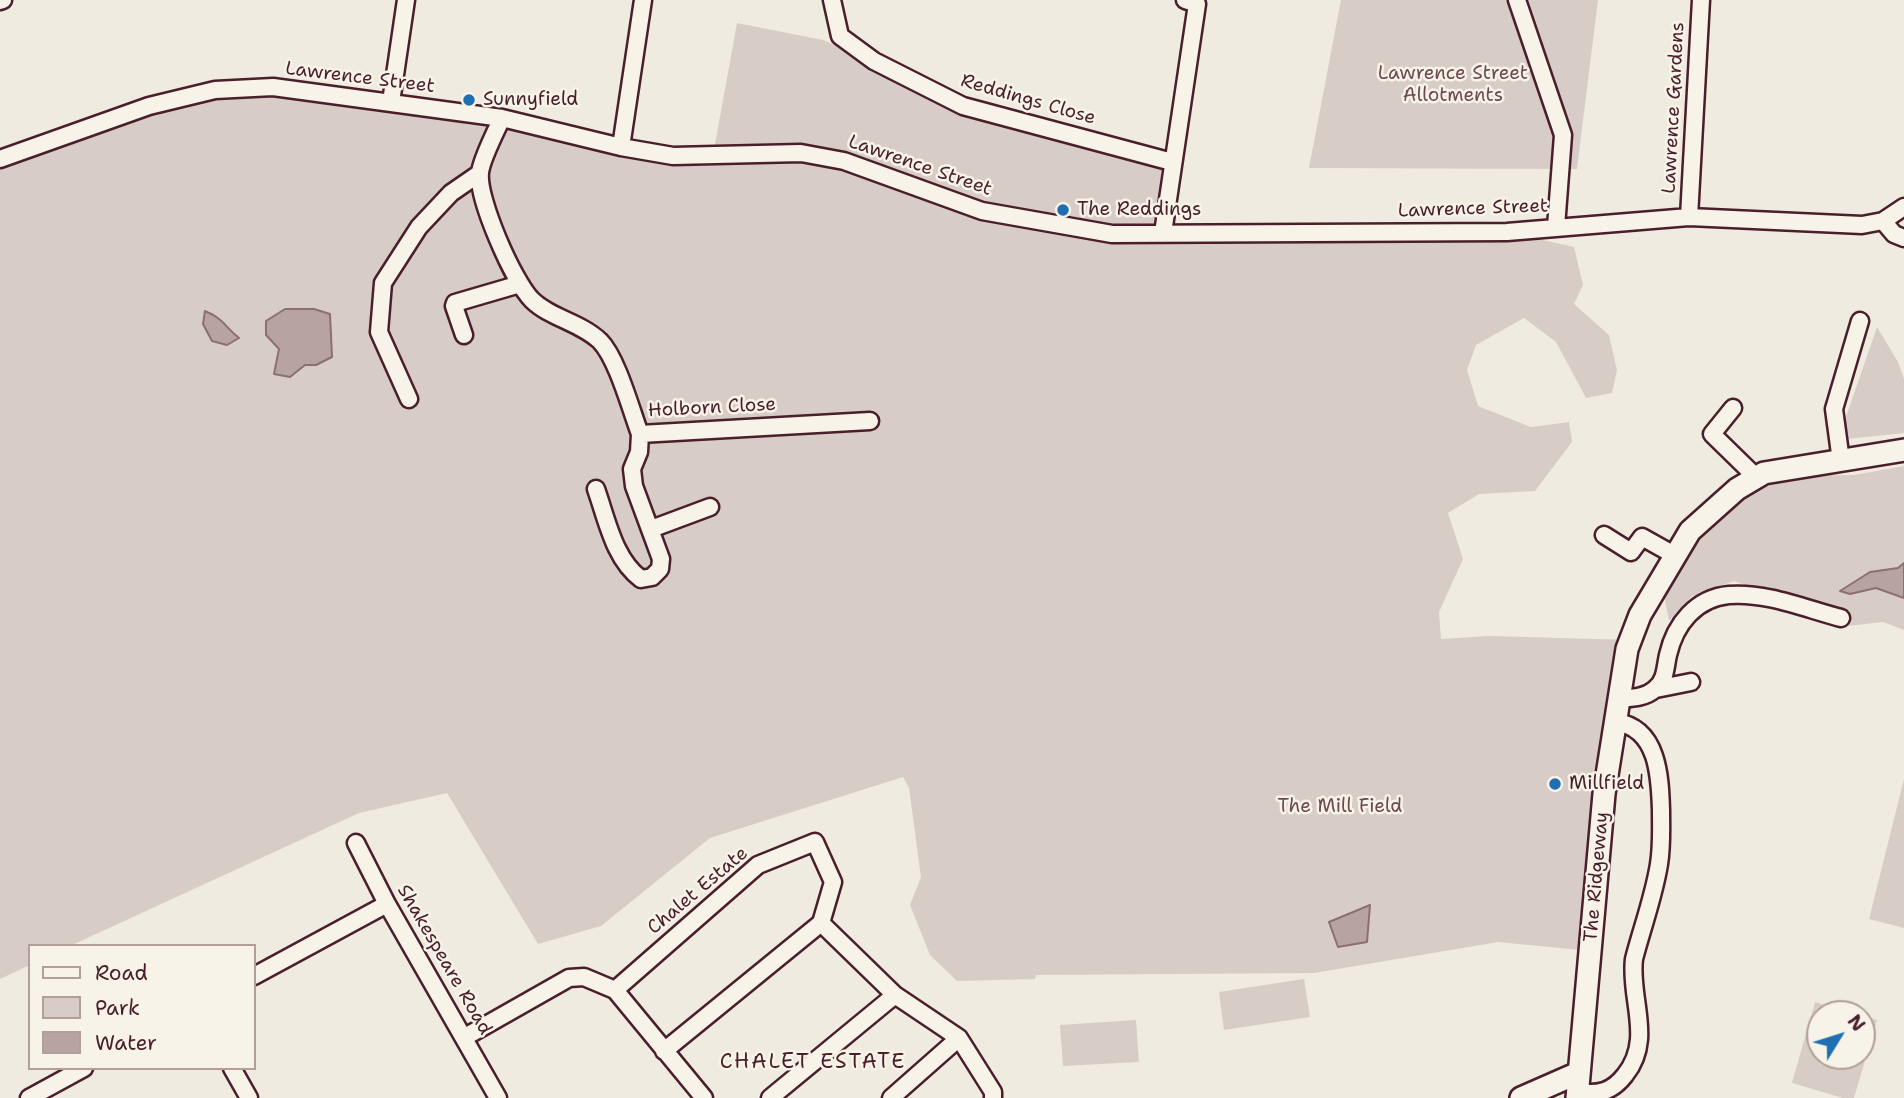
<!DOCTYPE html>
<style>
body{margin:0}
#map{position:relative;width:1904px;height:1098px;overflow:hidden;background:#f0ebe0;font-family:"Shantell Sans",sans-serif}
canvas{display:block}
.legend{position:absolute;left:28px;top:944px;width:228px;height:126px;box-sizing:border-box;background:#f7f3e8;border:2px solid #b29e9c;margin:0;padding:9px 12px;list-style:none;font-size:21px;color:#4a1f2b}
.legend li{display:flex;align-items:center;gap:14px;height:35px}
.legend b{width:35px;border:2px solid #b29e9c}
.north{position:absolute;left:1806px;top:1000px;width:70px;height:70px;box-sizing:border-box;background:#f7f3e8;border:2px solid #b29e9c;border-radius:50%;rotate:52deg;font-size:19px;font-weight:700;line-height:28px;text-align:center;color:#4a1f2b}
.north::after{content:'';display:block;margin:auto;width:24px;height:32px;background:#1f6fb2;clip-path:polygon(50% 0,100% 100%,50% 72%,0 100%)}
</style>
<div id="map">
<canvas width="1904" height="1098"></canvas>
<ul class="legend">
<li><b style="height:9px;background:#f7f3e8"></b>Road</li>
<li><b style="height:19px;background:#d8cdc6"></b>Park</li>
<li><b style="height:19px;background:#b7a4a2"></b>Water</li>
</ul>
<div class="north">N</div>
</div>
<script>
const ctx = document.querySelector('canvas').getContext('2d');
ctx.lineJoin = 'round';
function fillPath(path, color) {
  ctx.fillStyle = color;
  ctx.fill(path, 'evenodd');
}
function stroke(path, color, width, dash) {
  ctx.strokeStyle = color;
  ctx.lineWidth = width;
  ctx.lineCap = dash ? 'butt' : 'round';
  ctx.setLineDash(dash || []);
  ctx.stroke(path);
}
function label(font, color, halo, rows, align = 'center') {
  ctx.font = font + ' "Shantell Sans",sans-serif';
  ctx.lineWidth = 5;
  ctx.setLineDash([]);
  ctx.textBaseline = 'middle';
  ctx.strokeStyle = halo;
  ctx.fillStyle = color;
  for (const [text, x, y, turn = 0] of rows) {
    ctx.save();
    ctx.translate(x, y);
    ctx.rotate((+turn || 0) * Math.PI / 180);
    ctx.textAlign = isNaN(turn) ? turn : align;
    if (halo) ctx.strokeText(text, 0, 0);
    ctx.fillText(text, 0, 0);
    ctx.restore();
  }
}
fillPath(new Path2D(`
 M1341,0H1598L1577,169L1309,168Z
 M737,23L823,40L869,59L966,107L1162,166L1153,233L1507,232L1574,247L1583,285L1574,304L1609,335L1617,370L1612,393L1586,398L1556,342L1524,318L1476,345L1467,370L1478,406L1531,427L1569,422L1572,442L1535,491L1479,494L1448,513L1463,559L1439,612L1441,639L1489,636L1632,640L1590,951L1498,942L1314,973L1036,975L1035,979L957,981L930,955L910,905L921,877L909,788L903,777L710,838L601,926L538,944L447,793L359,813L70,946H30V965L0,979V159L215,90L391,102L621,147L713,155Z
 M1877,327L1898,362L1904,379V433L1838,440Z
 M1904,466V630L1883,622L1838,627L1782,599L1734,581L1692,596L1669,621L1664,595L1702,536L1746,493L1771,476L1854,475Z
 M1904,779V928L1869,919Z
 M1304,979L1310,1017L1224,1030L1219,992Z
 M1815,1002L1858,1014H1820V1056H1862V1015L1877,1020L1854,1098H1843L1792,1083Z
 M1136,1020L1139,1062L1063,1066L1060,1025Z`), '#d8cdc6');
const water = new Path2D(`
 M285,309H314L330,314L332,357L316,365H305L290,377L274,374L279,349L266,335V321Z
 M205,311C224,319 224,326 239,338L227,345L212,341L203,324Z
 M1904,563V598L1876,588L1850,594L1840,591L1870,572L1898,568Z
 M1370,905L1367,942L1338,947L1329,922Z`);
fillPath(water, '#b7a4a2');
stroke(water, '#8b6f72', 2);
const minor = new Path2D(`
 M832,0L840,36L874,61L963,106L1172,162
 M1517,0L1563,135L1556,227
 M0,1L3,0
 M391,102L406,0
 M502,118C496,131 481,160 480,173C477,198 513,281 532,300C550,318 580,322 600,341C617,358 631,410 640,434L870,421
 M621,147L643,0
 M0,159L149,106L215,90L273,87L502,118L621,147L673,156L801,153L844,161L982,211L1112,234L1507,232L1689,217L1862,225L1883,221L1904,207
 M1689,217L1701,0
 M1883,221L1894,234L1904,238
 M1163,233L1197,4L1185,0
 M464,335L454,306L455,303L520,284
 M409,399L379,332L383,283L419,227L451,193L480,173
 M1733,408L1712,434L1756,477
 M1841,461L1834,409L1860,321
 M596,489C607,520 614,559 641,579L652,577L660,569L661,559L634,486L632,469L639,452L640,434
 M651,529L710,507
 M1604,535L1631,552L1642,537L1676,556
 M1656,689L1691,682
 M1619,699C1631,698 1645,698 1655,689C1666,680 1665,668 1668,655C1675,624 1696,598 1729,595C1766,592 1806,609 1841,618
 M356,843L387,904L498,1098
 M821,923L895,995L959,1038L993,1092V1098
 M254,976L387,904
 M615,990L758,865L815,842L833,882L821,923L664,1051
 M465,1037L569,978L584,977L615,990L704,1098
 M232,1068L249,1098
 M1578,1092C1598,1095 1612,1092 1625,1075C1654,1039 1629,999 1634,959C1642,928 1654,896 1659,864C1662,846 1661,828 1661,810C1660,776 1658,728 1616,722
 M29,1098L84,1068
 M770,1098L895,995
 M891,1098L959,1038`);
const major = new Path2D(`
 M1521,1098L1578,1073
 M1577,1098L1604,794L1627,649L1640,615L1690,531L1737,489L1764,473L1904,450`);
stroke(minor, '#4a1f2b', 21);
stroke(major, '#4a1f2b', 26);
stroke(minor, '#f7f3e8', 16);
stroke(major, '#f7f3e8', 21);
for (const [x, y, r, color] of [
 [469,100,7,"#1f6fb2"],
 [1063,210,7,"#1f6fb2"],
 [1555,784,7,"#1f6fb2"]
]) {
  const dot = new Path2D();
  dot.arc(x, y, r, 0, 2 * Math.PI);
  ctx.fillStyle = color;
  ctx.fill(dot);
  stroke(dot, '#f7f3e8', 2.5);
}
label('19px', '#6e4a52', '#f7f3e8', [
 ["Lawrence Street",1453,74],
 ["Allotments",1453,96],
 ["The Mill Field",1340,807]
]);
label('19px', '#4a1f2b', '#f7f3e8', [
 ["Lawrence Street",360,78,7],
 ["Reddings Close",1028,100,16],
 ["Lawrence Gardens",1674,108,-87],
 ["Lawrence Street",920,166,19],
 ["Lawrence Street",1473,209,-2],
 ["Holborn Close",712,408,-3],
 ["The Ridgeway",1597,877,-85],
 ["Chalet Estate",698,891,-40],
 ["Shakespeare Road",444,960,60]
]);
label('19px', '#4a1f2b', '#f7f3e8', [
 ["Sunnyfield",483,100],
 ["The Reddings",1077,210],
 ["Millfield",1569,784]
], 'left');
ctx.letterSpacing = '2px';
label('21px', '#4a1f2b', '#f7f3e8', [
 ["CHALET ESTATE",813,1063]
]);
ctx.letterSpacing = '0px';
</script>
